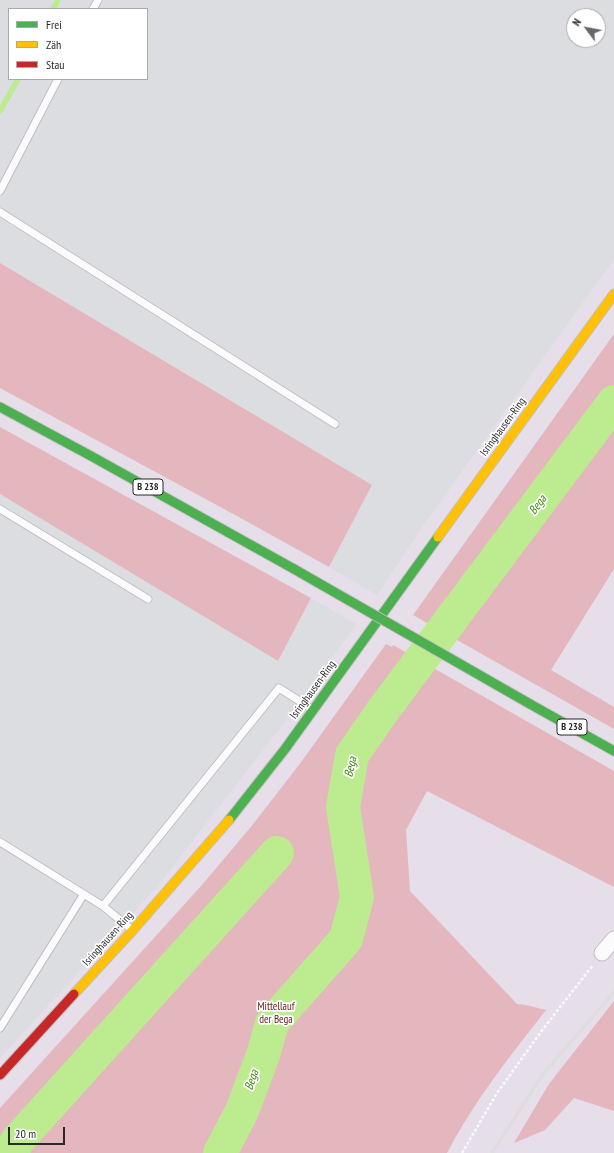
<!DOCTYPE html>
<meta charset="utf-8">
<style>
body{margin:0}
#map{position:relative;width:614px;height:1153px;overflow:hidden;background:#e6dee8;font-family:"PT Sans Narrow",sans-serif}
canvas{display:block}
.legend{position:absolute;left:8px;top:8px;width:140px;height:72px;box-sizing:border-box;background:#fff;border:1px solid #a9a9a9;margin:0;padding:5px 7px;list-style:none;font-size:12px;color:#292929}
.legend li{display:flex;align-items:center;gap:8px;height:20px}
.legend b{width:20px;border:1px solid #a9a9a9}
.north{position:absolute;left:566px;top:8px;width:40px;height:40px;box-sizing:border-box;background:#fff;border:1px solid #a9a9a9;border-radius:50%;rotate:302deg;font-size:11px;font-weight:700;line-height:16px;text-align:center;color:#292929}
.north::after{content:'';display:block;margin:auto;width:14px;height:18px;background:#6b686c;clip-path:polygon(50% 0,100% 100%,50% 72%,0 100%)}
.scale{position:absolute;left:8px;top:1127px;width:57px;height:18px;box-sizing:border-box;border:2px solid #292929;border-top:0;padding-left:5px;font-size:12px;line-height:14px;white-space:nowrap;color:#292929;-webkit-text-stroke:3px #fff;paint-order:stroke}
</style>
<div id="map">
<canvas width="614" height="1153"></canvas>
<ul class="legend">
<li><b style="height:5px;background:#4caf50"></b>Frei</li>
<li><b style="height:5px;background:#ffc107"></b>Zäh</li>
<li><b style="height:5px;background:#c62828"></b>Stau</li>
</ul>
<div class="north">N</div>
<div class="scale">20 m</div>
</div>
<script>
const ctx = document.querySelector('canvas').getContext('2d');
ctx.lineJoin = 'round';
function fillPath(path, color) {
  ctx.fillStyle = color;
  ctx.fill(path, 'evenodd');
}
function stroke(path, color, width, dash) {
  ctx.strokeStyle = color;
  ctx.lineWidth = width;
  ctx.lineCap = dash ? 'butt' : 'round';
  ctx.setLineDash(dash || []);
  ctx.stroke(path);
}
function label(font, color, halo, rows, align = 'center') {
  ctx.font = font + ' "PT Sans Narrow",sans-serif';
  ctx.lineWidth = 3.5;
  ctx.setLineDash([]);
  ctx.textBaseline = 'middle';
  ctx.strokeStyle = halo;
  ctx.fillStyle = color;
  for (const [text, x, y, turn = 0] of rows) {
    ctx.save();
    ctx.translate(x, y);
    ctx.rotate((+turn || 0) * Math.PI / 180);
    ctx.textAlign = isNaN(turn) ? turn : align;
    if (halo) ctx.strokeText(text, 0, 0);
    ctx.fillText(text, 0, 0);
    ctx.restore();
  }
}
fillPath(new Path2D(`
 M0,0H614V259L427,520L377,595L329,567L372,485L0,263ZM9,9H147V79H9ZM574,16H598V40H574Z
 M0,494L278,661L311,598L356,624L315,683L156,888L0,1058Z`), '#dcdde0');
fillPath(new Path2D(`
 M0,263L372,485L329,567L237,516L0,388Z
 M614,334V569L551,670L614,707V729L413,615Z
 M0,427L311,598L278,661L0,494Z
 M386,644L392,647L393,645L614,771V887L427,791L406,830L410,891L517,1004L526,1005L546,1010C510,1056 474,1101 447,1153H0V1108L201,886L250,828L299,765Z
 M614,1001V1111L574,1098L545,1130L514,1143L549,1084Z`), '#e4b6be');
stroke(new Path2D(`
 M53,9L58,0
 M0,111L18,79`), '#bdeb90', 5.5);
stroke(new Path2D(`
 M12,1153L17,1141L277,853
 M220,1153L242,1111L263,1055L272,1023L346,939L357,897L343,807L352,755L384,709L614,402`), '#bdeb90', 34);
const lane = new Path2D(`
 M93,9L98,0
 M0,191L58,79
 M0,212L335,424
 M0,509L148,599
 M0,842L103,906L131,929
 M103,906L279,688L312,709
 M0,1028L84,894`);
const street = new Path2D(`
 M602,953L614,939`);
const fast = new Path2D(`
 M0,407L91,456L294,569
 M530,704L614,751
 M229,820L285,749L438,537`);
const slow = new Path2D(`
 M438,537L614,294
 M74,994L133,930L229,820`);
const jam = new Path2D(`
 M0,1075L74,994`);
stroke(lane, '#c0bfc1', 9);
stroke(street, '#c0bfc1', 17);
stroke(fast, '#c0bfc1', 11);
stroke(slow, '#c0bfc1', 11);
stroke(jam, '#c0bfc1', 11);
stroke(new Path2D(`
 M462,1153L497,1093L543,1029L593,965`), '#fbfafc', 2.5, [3, 2]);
stroke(lane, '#fbfafc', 7);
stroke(street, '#fbfafc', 15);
stroke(fast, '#4caf50', 9);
stroke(slow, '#ffc107', 9);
stroke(jam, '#c62828', 9);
stroke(new Path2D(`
 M492,1153L543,1074L614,992`), '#dddedd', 3);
const fastBridge = new Path2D(`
 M294,569L530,704`);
stroke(fastBridge, '#bfbcc0', 11, []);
stroke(fastBridge, '#4caf50', 9);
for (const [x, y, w] of [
 [148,487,30],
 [572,727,30]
]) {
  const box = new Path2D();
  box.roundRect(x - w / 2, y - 8, w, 16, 3);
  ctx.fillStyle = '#fff';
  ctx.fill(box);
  stroke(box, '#292929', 1);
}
label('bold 10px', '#292929', null, [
 ["B 238",148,487],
 ["B 238",572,727]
]);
label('11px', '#292929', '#fff', [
 ["Isringhausen-Ring",503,427,-54],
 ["Isringhausen-Ring",313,690,-54],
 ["Isringhausen-Ring",108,939,-48]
]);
label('11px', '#671c18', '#fff', [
 ["Mittellauf",276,1007],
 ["der Bega",276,1020]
]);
label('italic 12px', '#3d860c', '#fff', [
 ["Bega",538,505,-53],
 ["Bega",351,767,-77],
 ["Bega",252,1080,-71]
]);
</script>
